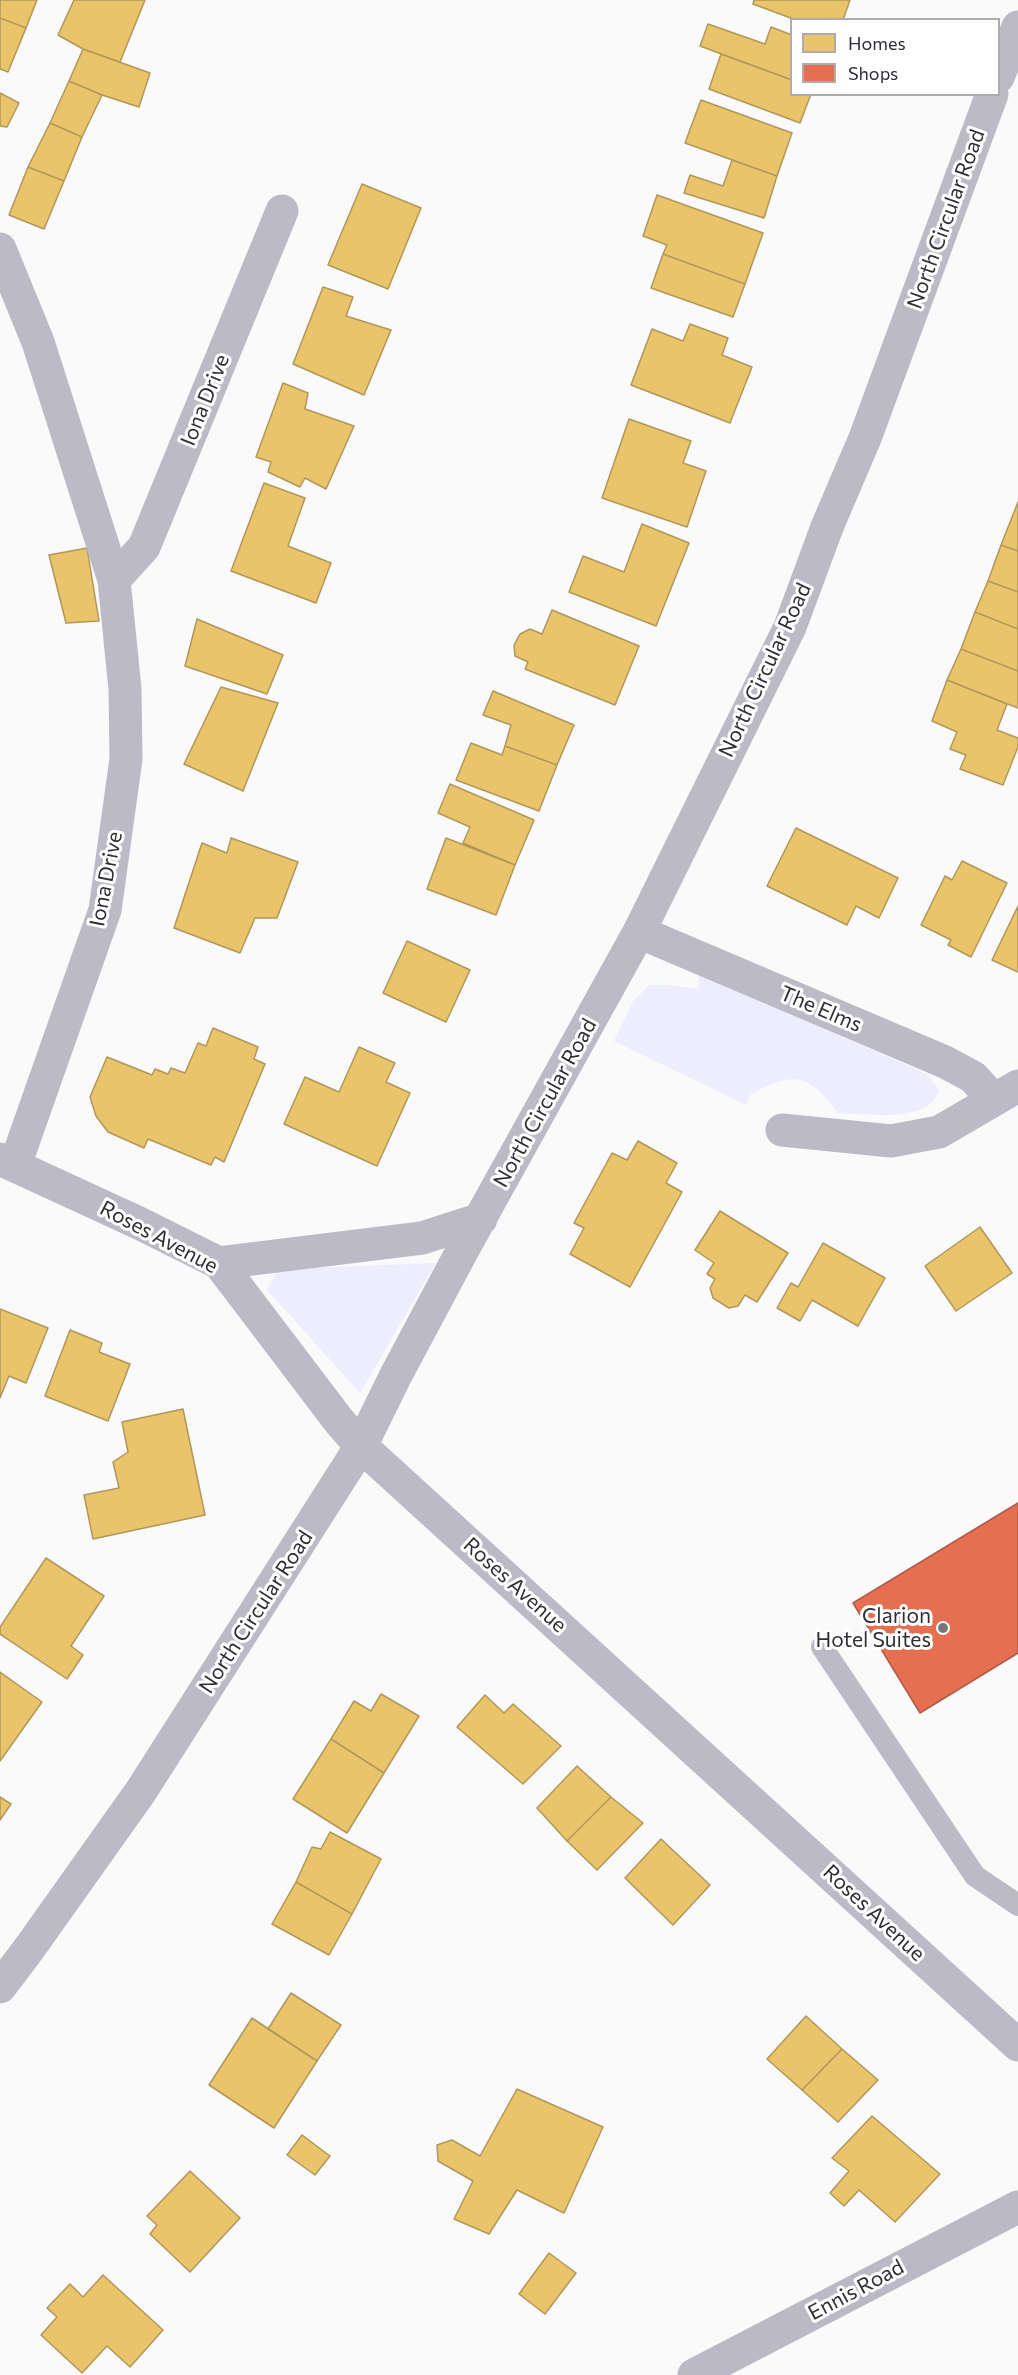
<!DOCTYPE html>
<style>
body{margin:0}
#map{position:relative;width:1018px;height:2375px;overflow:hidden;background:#fafafb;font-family:Commissioner,sans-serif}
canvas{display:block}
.legend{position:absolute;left:790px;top:18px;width:210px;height:78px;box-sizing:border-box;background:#fff;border:2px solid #acabae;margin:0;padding:8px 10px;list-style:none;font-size:18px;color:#2f2e35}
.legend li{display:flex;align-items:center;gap:12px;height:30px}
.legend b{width:30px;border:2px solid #acabae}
</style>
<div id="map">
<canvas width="1018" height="2375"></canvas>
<ul class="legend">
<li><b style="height:16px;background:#e9c46a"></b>Homes</li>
<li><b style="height:16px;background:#e76f51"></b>Shops</li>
</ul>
</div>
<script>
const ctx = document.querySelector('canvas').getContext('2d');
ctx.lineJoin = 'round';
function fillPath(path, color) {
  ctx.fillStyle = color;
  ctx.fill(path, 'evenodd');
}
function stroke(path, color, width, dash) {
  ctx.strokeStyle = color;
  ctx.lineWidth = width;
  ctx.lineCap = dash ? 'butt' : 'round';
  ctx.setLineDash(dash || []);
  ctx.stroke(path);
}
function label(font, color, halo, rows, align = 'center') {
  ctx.font = font + ' Commissioner,sans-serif';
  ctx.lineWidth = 6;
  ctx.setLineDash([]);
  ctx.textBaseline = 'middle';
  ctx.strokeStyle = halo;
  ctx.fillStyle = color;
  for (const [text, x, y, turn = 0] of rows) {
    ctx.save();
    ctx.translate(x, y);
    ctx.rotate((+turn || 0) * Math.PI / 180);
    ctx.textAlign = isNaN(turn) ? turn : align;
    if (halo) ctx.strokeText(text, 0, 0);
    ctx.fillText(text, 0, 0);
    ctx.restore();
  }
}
fillPath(new Path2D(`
 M698,973L927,1074L940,1091C937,1095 933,1102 928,1106C905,1120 864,1114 838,1113C808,1073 794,1071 751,1094L746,1105L614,1041L633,1001L650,985H666L699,989Z
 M436,1263L360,1393L267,1290L278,1269Z`), '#eeedfd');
const homes = new Path2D(`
 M0,0H37L26,28L0,18Z
 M74,0H145L120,62L83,49L58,35Z
 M754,0H850L843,20H796L753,4Z
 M0,18L26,28L8,72L0,69Z
 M708,24L765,44L771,27L792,35V80L700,46Z
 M83,49L150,73L139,107L102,95L69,81Z
 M721,54L792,80V94H811L800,123L709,89Z
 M69,81L102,95L82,137L50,123Z
 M0,93L19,103L7,127L0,126Z
 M701,100L792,133L777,176L685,143Z
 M50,123L82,137L64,181L28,167Z
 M732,160L777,176L764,218L684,193L690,175L723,186Z
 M28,167L64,181L44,229L9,215Z
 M362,184L421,208L388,289L328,265Z
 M657,195L763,233L745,284L663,254L667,245L643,236Z
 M663,254L745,284L733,317L651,288Z
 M323,287L353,297L346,316L391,330L364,395L293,364Z
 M690,324L728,338L722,355L752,367L730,423L631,385L652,329L683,341Z
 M283,383L308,393L305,409L354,426L326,489L305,478L300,487L268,472L271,462L256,457Z
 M629,419L691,441L683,463L706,471L687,527L602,498Z
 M264,483L305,498L288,546L331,563L316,603L231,571Z
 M1018,502V551L1001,545Z
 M642,524L689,543L656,626L569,592L583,556L624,572Z
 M1001,545L1018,551V592L988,581Z
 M87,548L99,621L66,623L49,555Z
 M988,581L1018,592V629L975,612Z
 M552,610L639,646L615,705L525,669L528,662L515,656L514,645L520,634L530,629L542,634Z
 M975,612L1018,629V671L961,649Z
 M197,619L283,655L267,694L185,666Z
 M961,649L1018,671V708L947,680Z
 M947,680L1007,704L997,730L1018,738V747L1003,785L960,769L966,755L950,749L957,732L932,721Z
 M221,687L278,703L243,791L184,764Z
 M493,691L574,725L557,765L505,746L511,725L483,715Z
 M471,743L502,755L505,746L557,765L539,811L456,780Z
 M450,784L534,820L515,865L463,843L470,827L438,813Z
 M796,828L898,878L879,918L856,906L847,925L767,886Z
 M231,838L298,862L277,918H255L240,953L174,928L202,843L227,853Z
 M446,838L515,865L496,915L427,889Z
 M962,861L1007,883L971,957L948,945L951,940L921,925L945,876L952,880Z
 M1018,906V972L992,960Z
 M407,941L470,970L446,1022L383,993Z
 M213,1028L258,1047L254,1059L265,1064L224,1162L215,1157L211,1165L148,1139L144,1148L108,1132L96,1116L90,1097L107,1057L152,1075L155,1069L168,1074L171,1068L185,1073L198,1043L206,1046Z
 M359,1047L395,1063L386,1082L410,1093L377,1166L284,1124L305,1077L339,1092Z
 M638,1141L677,1163L666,1183L682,1192L630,1287L570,1254L584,1228L574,1223L612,1153L627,1160Z
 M720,1211L788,1253L757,1302L745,1295L738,1306L729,1308L713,1298L710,1288L715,1279L707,1274L714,1263L695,1250Z
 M980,1227L1012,1273L956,1311L925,1266Z
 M823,1243L885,1278L858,1326L812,1300L800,1321L777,1308L791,1283L798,1287Z
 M0,1309L48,1328L26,1383L9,1376L0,1398Z
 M70,1330L102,1343L99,1352L130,1364L108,1421L45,1396Z
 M183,1409L205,1515L93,1539L84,1495L119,1488L113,1462L128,1452L122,1422Z
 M46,1558L104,1596L71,1646L83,1655L67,1679L0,1634V1627Z
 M0,1672L42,1702L0,1761Z
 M381,1694L419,1716L384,1773L331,1739L354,1701L371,1711Z
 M485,1695L504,1713L513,1704L561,1746L523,1784L457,1727Z
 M331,1739L384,1773L347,1833L293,1799Z
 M577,1766L611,1797L567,1841L537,1808Z
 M0,1797L11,1804L0,1820Z
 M611,1797L643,1823L597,1870L567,1841Z
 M330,1832L381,1859L352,1914L296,1882L312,1847L321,1849Z
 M661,1839L710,1885L673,1925L625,1878Z
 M296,1882L352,1914L329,1955L272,1924Z
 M291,1993L341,2025L317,2061L268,2029Z
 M806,2016L842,2049L802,2090L767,2059Z
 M252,2018L317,2061L274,2128L209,2085Z
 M842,2049L878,2080L838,2122L802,2090Z
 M517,2089L603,2127L564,2213L517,2190L489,2234L454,2219L473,2181L438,2161L437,2145L452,2140L480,2156Z
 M872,2116L940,2174L895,2222L859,2190L844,2206L830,2193L849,2171L832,2158Z
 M302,2135L330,2156L315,2175L287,2155Z
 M190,2171L240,2218L190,2272L150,2234L157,2225L147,2216Z
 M549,2253L576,2273L545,2314L519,2294Z
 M103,2275L163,2330L130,2367L107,2346L82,2373L41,2335L57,2317L47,2308L70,2284L83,2297Z`);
fillPath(homes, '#e9c46a');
stroke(homes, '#b1975a', 1.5);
const shops = new Path2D(`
 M1018,1503V1653L920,1713L853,1603Z`);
fillPath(shops, '#e76f51');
stroke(shops, '#b05c49', 1.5);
stroke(new Path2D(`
 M822,1647L975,1876L1018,1905`), '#bbbac6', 22);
stroke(new Path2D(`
 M998,77L1018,27
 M0,249L38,342L114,580L125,689L126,759L105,910L15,1165
 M114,580L144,547L282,211
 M639,932L945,1062L973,1077L994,1100L1018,1086
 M782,1130L891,1141L939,1132L994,1100
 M0,1159L141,1224L219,1263L339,1421L361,1446L1018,2045
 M219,1263L422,1238L481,1219
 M0,1987L31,1946L141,1791L361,1446L396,1375L461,1253L639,932L790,627L827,527L865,438L992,94`), '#bbbac6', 33);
stroke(new Path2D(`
 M694,2375L1018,2207`), '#bab9c5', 33);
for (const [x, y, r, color] of [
 [943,1628,6,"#76757a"]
]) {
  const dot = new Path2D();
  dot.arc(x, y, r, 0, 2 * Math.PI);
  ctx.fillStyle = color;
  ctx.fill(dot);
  stroke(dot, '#fff', 2);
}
label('21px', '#2f2e35', '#fff', [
 ["North Circular Road",946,219,-70],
 ["Iona Drive",205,400,-68],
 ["North Circular Road",765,670,-65],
 ["Iona Drive",106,879,-79],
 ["The Elms",821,1009,23],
 ["North Circular Road",545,1103,-61],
 ["Roses Avenue",159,1237,28],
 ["Roses Avenue",515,1585,42],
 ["North Circular Road",256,1612,-57],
 ["Roses Avenue",874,1913,43],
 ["Ennis Road",856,2290,-28]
]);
label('21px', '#2f2e35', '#fff', [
 ["Clarion",931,1616],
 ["Hotel Suites",931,1640]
], 'right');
</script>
